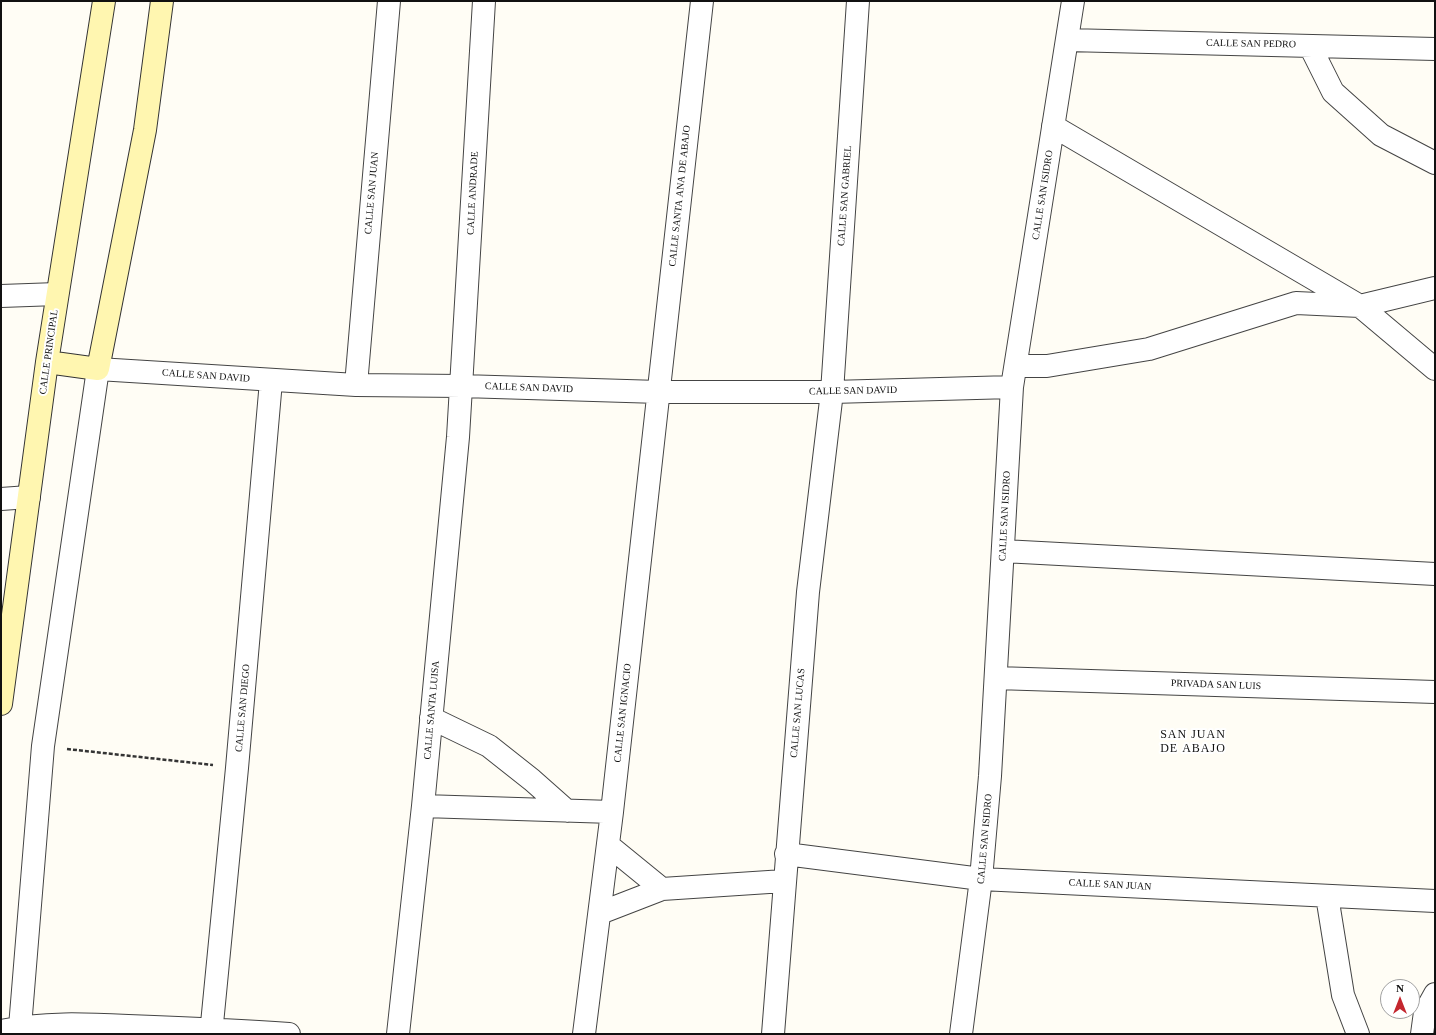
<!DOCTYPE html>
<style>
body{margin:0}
#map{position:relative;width:1436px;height:1035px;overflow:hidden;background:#fffdf5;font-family:"Times New Roman",serif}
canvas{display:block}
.frame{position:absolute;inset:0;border:2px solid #111;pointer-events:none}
.north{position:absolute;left:1380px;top:979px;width:40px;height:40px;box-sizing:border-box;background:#fff;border:1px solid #a0a0a0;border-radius:50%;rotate:0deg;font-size:11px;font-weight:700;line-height:16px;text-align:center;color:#111}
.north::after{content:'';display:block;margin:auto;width:14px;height:18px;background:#c4262e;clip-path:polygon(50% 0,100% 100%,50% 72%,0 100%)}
</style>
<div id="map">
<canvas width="1436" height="1035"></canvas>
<div class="frame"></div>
<div class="north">N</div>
</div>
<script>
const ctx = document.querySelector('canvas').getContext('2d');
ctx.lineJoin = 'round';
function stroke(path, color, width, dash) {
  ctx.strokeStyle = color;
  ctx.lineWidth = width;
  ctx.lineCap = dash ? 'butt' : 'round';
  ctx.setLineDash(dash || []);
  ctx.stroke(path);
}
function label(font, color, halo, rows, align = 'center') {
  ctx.font = font + ' "Times New Roman",serif';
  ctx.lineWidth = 4;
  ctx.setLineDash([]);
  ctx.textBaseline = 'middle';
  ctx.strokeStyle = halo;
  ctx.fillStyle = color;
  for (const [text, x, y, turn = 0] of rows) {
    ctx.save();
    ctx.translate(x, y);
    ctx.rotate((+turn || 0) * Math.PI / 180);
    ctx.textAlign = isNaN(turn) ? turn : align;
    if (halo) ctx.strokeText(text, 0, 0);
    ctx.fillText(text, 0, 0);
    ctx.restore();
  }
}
const street = new Path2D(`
 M1067,40L1435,49
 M1310,46L1333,92L1381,135L1435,163
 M1053,126L1360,306L1435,369
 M1,296L57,294
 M1016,366H1047L1149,349L1296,303L1360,306L1435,288
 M356,385L389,1
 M1,499L29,497
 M1003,551L1435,574
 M996,678L1435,692
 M431,718L489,746L532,780L567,811
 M423,806L612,812
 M608,845L662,889
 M786,854L981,879L1435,901
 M1327,896L1343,995L1358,1034
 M600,913L662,889L784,881
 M20,1027L43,746L98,369L356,385L462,386L659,392H832L1012,387
 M1,1031C42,1022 86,1024 128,1026C182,1028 235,1030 289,1034
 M211,1034L237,768L271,381
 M398,1034L423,806L458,437L484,1
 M584,1034L612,812L702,1
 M773,1034L808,592L832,392L858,1
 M961,1034L981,879L990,776L1012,387L1073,1
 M1422,1034L1425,1012L1435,994`);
const secondary = new Path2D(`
 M47,362L98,369L145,130L162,1
 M1,704L47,362L104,1`);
stroke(street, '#444', 24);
stroke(secondary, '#333', 24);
stroke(new Path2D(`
 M67,749L213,765`), '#333', 2.5, [4, 2]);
stroke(street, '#fff', 22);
stroke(secondary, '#fff6b0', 22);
label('10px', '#111', '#fff', [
 ["CALLE SAN PEDRO",1251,44,1],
 ["CALLE SAN JUAN",372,193,-85],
 ["CALLE ANDRADE",473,193,-87],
 ["CALLE SAN ISIDRO",1043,195,-81],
 ["CALLE SANTA ANA DE ABAJO",680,196,-84],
 ["CALLE SAN GABRIEL",845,196,-86],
 ["CALLE PRINCIPAL",49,352,-82],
 ["CALLE SAN DAVID",206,376,4],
 ["CALLE SAN DAVID",529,388,2],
 ["CALLE SAN DAVID",853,391,-1],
 ["CALLE SAN ISIDRO",1005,516,-87],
 ["PRIVADA SAN LUIS",1216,685,2],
 ["CALLE SAN DIEGO",243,708,-85],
 ["CALLE SANTA LUISA",432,710,-85],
 ["CALLE SAN IGNACIO",623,713,-84],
 ["CALLE SAN LUCAS",798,713,-85],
 ["CALLE SAN ISIDRO",985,839,-85],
 ["CALLE SAN JUAN",1110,885,3]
]);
ctx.letterSpacing = '1px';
label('12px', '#111', '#fff', [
 ["SAN JUAN",1193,735],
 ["DE ABAJO",1193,749]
]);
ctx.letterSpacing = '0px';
</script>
